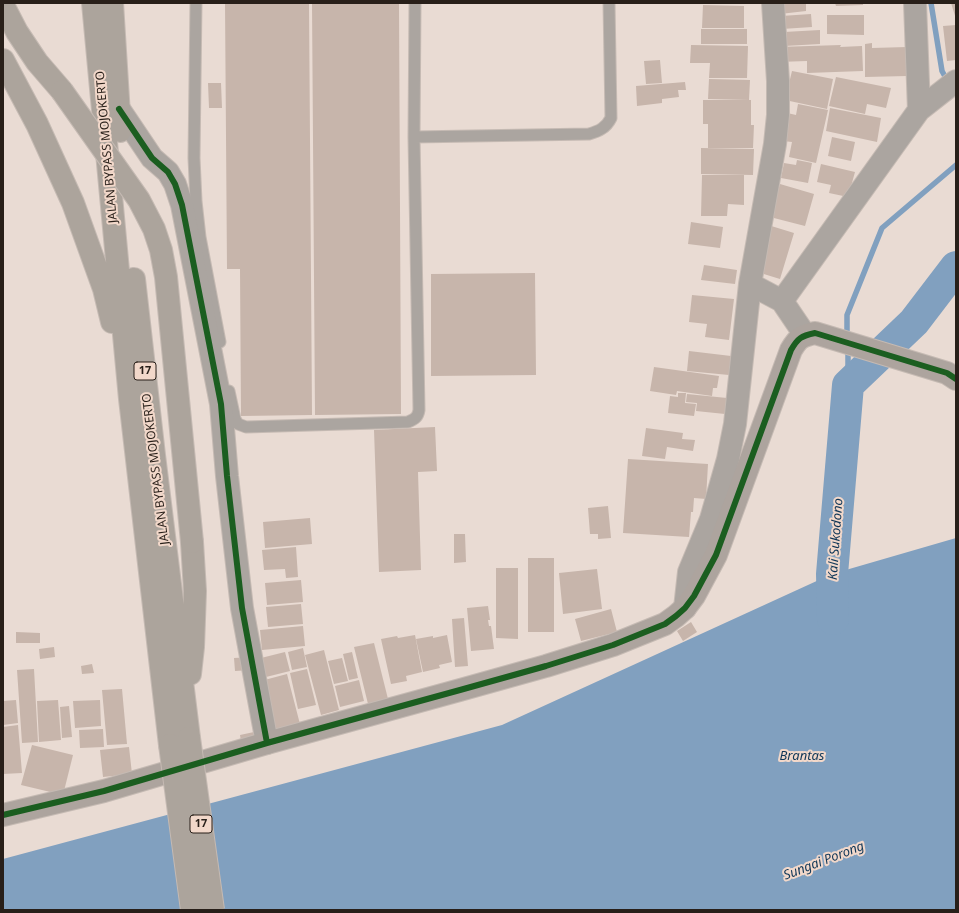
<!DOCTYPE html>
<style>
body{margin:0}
#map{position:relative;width:959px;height:913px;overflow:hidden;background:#e9dbd3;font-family:"Noto Sans",sans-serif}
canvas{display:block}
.frame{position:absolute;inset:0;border:4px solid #281f19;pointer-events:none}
</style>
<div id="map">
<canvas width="959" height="913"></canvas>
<div class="frame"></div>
</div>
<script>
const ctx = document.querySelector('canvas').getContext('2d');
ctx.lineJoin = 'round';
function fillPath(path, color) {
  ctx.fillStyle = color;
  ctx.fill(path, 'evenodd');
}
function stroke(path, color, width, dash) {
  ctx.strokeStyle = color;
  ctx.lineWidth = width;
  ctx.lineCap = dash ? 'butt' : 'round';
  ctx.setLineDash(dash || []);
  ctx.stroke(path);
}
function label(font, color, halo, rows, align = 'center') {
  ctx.font = font + ' "Noto Sans",sans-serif';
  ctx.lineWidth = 4;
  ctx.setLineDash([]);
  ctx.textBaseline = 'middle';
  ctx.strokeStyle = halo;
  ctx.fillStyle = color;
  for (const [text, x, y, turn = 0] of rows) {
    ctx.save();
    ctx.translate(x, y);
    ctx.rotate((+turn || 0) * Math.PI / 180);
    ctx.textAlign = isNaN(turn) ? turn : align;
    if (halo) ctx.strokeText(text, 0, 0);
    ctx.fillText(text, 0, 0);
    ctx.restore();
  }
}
fillPath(new Path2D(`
 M956,538V910H3V859L502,725L832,574Z`), '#81a0bf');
stroke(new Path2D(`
 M931,3L942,71L948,82
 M847,339V315L882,228L956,165
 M848,348V385`), '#81a0bf', 5.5);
stroke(new Path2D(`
 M833,619L832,574L848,385L914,322L956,267`), '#81a0bf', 32);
fillPath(new Path2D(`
 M225,3H309L312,415L241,416L240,269H227Z
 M312,3H399L401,414L315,415Z
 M779,3H806V11L780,14Z
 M835,3H863V5L836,6Z
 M951,3H956V19Z
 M703,5L744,6V28H702Z
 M811,14L812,27L782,29L781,16Z
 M827,15H864V35L827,34Z
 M956,25V60L947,61L943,26Z
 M701,29H747V44H701Z
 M820,30V44L784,46V32Z
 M872,43V48L907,47V76L865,77V44Z
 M691,45L748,46L747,78H709L710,63H690Z
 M841,45L840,47L862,46L863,71L807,73V61L778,62V47Z
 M660,60L662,83L646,84L644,61Z
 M792,71L833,79L827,109L785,100Z
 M836,77L891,88L886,108L867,104L865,114L829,106Z
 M709,79L750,80L749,100L708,99Z
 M685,82L686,90H678L679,97L662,99V103L637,106L636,86Z
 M208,83H221L222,108H209Z
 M703,100H751V125H754L753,148H708V124H703Z
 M798,104L828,110L816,163L789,157L792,142L783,141V112L796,115Z
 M830,108L881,118L877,142L826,131Z
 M832,137L855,142L851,161L828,156Z
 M701,148L754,149L753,175L701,174Z
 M797,160L812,163L808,183L781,178L784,163L796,165Z
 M821,164L855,172L848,197L829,193L831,185L817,182Z
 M702,175H744V205L728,204L727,216H701Z
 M780,184L814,194L805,226L770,217Z
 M691,222L723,227L720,248L688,244Z
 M768,225L794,233L780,279L754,271Z
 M704,265L737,270L735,284L701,280Z
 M535,273L536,375L431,376V274Z
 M692,295L734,299L729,340L705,337L707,324L689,322Z
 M689,351L731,356L729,375L687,371Z
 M654,367L719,376L717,388H713L712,396L677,391L676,395L650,391Z
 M678,393H686L685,403L696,404L694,416L668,413L670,396L678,397Z
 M687,394L727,398L725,414L696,411L697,403L686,402Z
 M435,427L437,471L418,472L421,570L379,572L374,430Z
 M646,428L683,433L682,439L695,440L693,451L667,447L665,459L642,456Z
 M628,459L708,464L706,499L694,498L693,512H691L689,537L623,533Z
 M608,506L611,538L598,539V534H590L588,508Z
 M310,518L312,544L265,548L263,522Z
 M454,534H465L466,562L454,563Z
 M296,547L298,577L286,578L285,569L264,570L262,550Z
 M528,558H554V632H528Z
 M496,568H518V639L496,638Z
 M597,569L602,609L563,614L559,573Z
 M301,580L303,602L267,605L265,583Z
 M301,604L303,624L268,627L266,607Z
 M488,606L490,620H488L489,626H491L494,649L471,651L467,608Z
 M611,609L617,632L581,641L575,619Z
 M464,618L468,666L455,667L452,619Z
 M691,622L697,632L683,641L677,631Z
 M303,626L305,646L262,650L260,630Z
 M16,632L40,633V643H16Z
 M415,635L422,672L406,676L407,681L391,684L381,639L397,636L398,638Z
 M447,635L452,662L439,665L440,668L423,672L416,639L433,636V638Z
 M374,643L389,703L369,708L354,647Z
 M54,647L55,657L40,659L39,649Z
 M303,648L307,667L292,670L288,652Z
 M324,650L339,710L321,715L305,655Z
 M285,652L290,671L258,679L253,660Z
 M352,652L358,678L349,680L343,654Z
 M251,657L252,670L235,671L234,658Z
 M342,658L348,681L334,684L328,661Z
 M92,664L94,673L82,674L81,666Z
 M34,669L38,742L22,743L17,670Z
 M307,669L316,705L298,709L290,673Z
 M287,674L301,728L270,736L257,682Z
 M359,680L364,701L340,707L335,686Z
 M122,689L127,744L107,745L102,690Z
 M16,700L18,723L3,725V701Z
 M58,700L61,740L39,742L37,701Z
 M100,700L101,726L75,728L73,701Z
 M69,706L72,737L62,738L60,707Z
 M18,725L22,773L3,774V727Z
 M103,729L104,747L80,748L79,730Z
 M254,732L256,745L242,748L240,735Z
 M32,745L73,755L63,795L21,785Z
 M129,747L132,774L103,777L100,750Z`), '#c7b5ab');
const lane = new Path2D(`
 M196,3L194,158L196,201L200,237L220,342
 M414,137L589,134C599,131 606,128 611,118L609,3
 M229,391L235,419L238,424L246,427L408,422C415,419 418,417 419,410L414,137L415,3`);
const street = new Path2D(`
 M915,3L919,110
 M119,109L152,158L168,172L175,184L182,205L221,404L227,476L242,608L267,743
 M750,284L782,301L805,335
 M782,301L919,110L956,81
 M685,608L689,572L711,519L728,459L735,424L750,284L775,144L778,115V81L773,3`);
const secondary = new Path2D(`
 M3,815L104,791L267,743L460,690L546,666L613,645L665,624L676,616L685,608L694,596L716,555L791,350C798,338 801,336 815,333L947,373L956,379`);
const highway = new Path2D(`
 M93,3L130,399L170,745
 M112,3L120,131
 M3,5L17,32L37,62L62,91
 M3,60L37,124L73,203L104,289L112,322
 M134,279L154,455L189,738
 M190,674L193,647L195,591L192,542`);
stroke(lane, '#c5bab3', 13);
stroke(street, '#c5bab3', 24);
stroke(secondary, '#c5bab3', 24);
stroke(highway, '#c5bab3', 24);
stroke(lane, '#aba5a0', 11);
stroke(street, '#aba5a0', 22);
stroke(secondary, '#ada49e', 22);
stroke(highway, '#aca49c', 22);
const highwayBridge = new Path2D(`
 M62,91L139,200L154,229L161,250L166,277L192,542
 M189,738L213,910
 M170,745L192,910`);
stroke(highwayBridge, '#c5bab3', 24, []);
stroke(highwayBridge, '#aca49c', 22);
stroke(new Path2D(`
 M119,109L152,158L168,172L175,184L182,205L221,404L227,476L242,608L267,743
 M3,815L104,791L267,743L460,690L546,666L613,645L665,624L676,616L685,608L694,596L716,555L791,350C798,338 801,336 815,333L947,373L956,379`), '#1b5e20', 6);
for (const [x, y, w] of [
 [145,371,22],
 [201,824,22]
]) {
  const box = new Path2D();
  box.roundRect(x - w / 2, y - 9, w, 18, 3);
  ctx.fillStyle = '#f2d8ca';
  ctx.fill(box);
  stroke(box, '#281f19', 1);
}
label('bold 11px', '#281f19', null, [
 ["17",145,371],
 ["17",201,824]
]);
label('12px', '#281f19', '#f2d8ca', [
 ["JALAN BYPASS MOJOKERTO",107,147,-95],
 ["JALAN BYPASS MOJOKERTO",156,469,-97]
]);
label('italic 13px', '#0f3657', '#f2d8ca', [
 ["Kali Sukodono",836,539,-86],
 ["Brantas",802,756],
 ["Sungai Porong",824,861,-21]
]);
</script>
